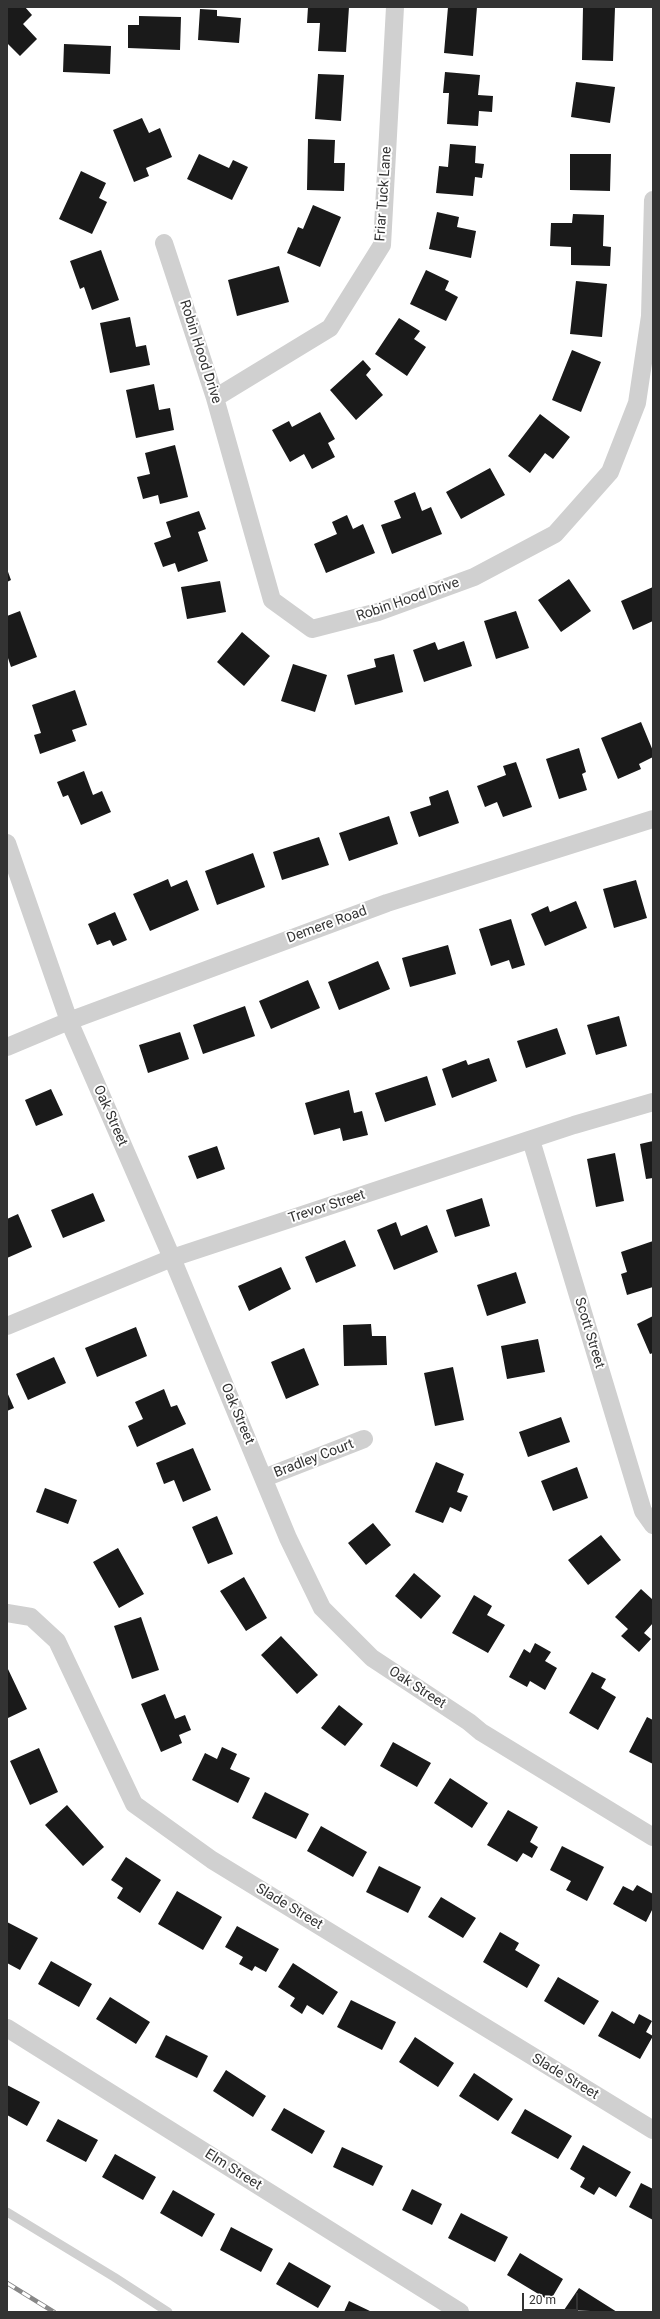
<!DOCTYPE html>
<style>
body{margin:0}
#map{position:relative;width:660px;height:2319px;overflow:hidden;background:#fff;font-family:Roboto,sans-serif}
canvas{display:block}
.frame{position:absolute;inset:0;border:8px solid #333;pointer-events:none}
.scale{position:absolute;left:522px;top:2293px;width:56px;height:18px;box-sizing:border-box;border:2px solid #333;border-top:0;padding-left:5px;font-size:12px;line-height:14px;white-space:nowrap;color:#333;-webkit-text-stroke:3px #fff;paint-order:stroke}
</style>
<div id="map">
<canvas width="660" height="2319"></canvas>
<div class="frame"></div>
<div class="scale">20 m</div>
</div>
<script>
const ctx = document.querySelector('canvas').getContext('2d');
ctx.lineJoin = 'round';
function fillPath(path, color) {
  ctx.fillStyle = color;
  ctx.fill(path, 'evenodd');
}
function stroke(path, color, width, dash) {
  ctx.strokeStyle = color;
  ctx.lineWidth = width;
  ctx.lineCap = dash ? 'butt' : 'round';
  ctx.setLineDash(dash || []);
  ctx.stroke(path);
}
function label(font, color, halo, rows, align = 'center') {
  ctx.font = font + ' Roboto,sans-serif';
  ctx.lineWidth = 4;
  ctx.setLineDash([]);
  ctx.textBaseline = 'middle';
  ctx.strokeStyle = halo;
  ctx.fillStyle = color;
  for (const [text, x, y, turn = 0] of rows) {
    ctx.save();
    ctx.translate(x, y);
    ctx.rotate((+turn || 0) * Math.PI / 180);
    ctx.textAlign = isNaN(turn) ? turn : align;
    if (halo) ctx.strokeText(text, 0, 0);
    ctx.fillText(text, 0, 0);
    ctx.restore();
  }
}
fillPath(new Path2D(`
 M7,7H25L32,15L23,24L37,39L20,56L7,43Z
 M308,7H349L346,52L318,51L320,23H307Z
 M448,7H477L473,56L444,53Z
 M583,7L615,8L613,61L582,60Z
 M200,9L217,10V16L241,18L239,43L198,40Z
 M139,16L181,17L180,50L128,48V25H139Z
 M64,44L111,46L110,74L63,72Z
 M445,72L480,75L478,95L493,96L492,112L479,111L478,126L447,124L449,93H443Z
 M318,74L344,75L341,121L315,119Z
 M576,82L615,87L610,123L571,117Z
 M142,118L149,133L160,128L172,157L146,168L149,176L134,182L113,130Z
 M308,139L335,140L334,163H345L344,191L307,190Z
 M450,144L476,146L475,163L484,164L482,178L475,177L473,196L436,193L439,166L448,167Z
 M199,154L229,168L233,160L248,167L232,200L187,179Z
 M570,154H611L610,191L570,190Z
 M81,171L106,183L99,198L107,202L92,234L59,219Z
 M313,205L341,217L320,267L287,253L298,227L303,229Z
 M437,212L459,217L457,227L476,231L471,258L429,249Z
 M573,214L604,215L603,246L611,247L610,266L571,265V247L550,246L551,223H572Z
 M101,250L119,300L92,310L84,287L80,289L70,261Z
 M279,266L289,302L237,316L228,280Z
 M426,270L449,281L445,290L458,297L446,321L410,304Z
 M576,281L607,284L602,337L570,334Z
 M130,317L136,347L146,345L150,365L110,373L100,323Z
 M399,318L420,331L414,339L426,347L407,376L375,354Z
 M572,350L601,362L581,412L552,400Z
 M363,360L371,369L366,375L383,395L356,420L330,390Z
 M154,384L159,410L170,408L174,430L136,438L126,390Z
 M320,412L335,439L328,443L335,457L312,469L304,454L290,462L272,430L289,421L292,427Z
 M540,414L570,437L553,459L545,453L530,473L508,456Z
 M175,445L188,497L160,504L158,495L143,499L137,477L150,474L145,453Z
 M490,468L505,495L461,519L446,492Z
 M415,492L422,511L431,507L442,534L392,554L381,525L401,518L394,501Z
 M199,511L206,529L198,532L208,561L178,572L175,563L163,567L154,543L171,537L166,522Z
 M347,515L353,529L363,524L375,553L326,573L314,544L337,534L332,522Z
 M7,569L11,580L7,582Z
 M569,579L591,611L561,632L538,600Z
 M220,581L226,612L187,619L181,587Z
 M653,587V621L633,630L621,601Z
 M20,611L37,657L11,667L7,655V616Z
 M516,611L529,648L496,659L484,621Z
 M242,632L270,656L244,686L217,662Z
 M464,641L472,666L424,682L413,650L435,642L438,650Z
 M394,654L403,692L355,705L347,675L376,667L374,659Z
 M293,664L327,675L315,712L281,701Z
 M75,690L87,725L72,730L76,741L40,754L34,735L41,733L32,705Z
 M641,722L653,751V757L639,764L641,769L618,779L601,738Z
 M579,748L586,772L582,774L587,790L559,799L546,759Z
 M516,762L532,807L503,817L497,802L485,807L477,786L506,775L503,766Z
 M84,771L93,795L102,791L111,812L81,825L68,795L63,797L57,782Z
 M448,790L459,823L419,837L410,812L431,805L429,797Z
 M389,816L398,844L349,861L339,833Z
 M319,837L329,865L282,880L273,852Z
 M253,853L265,887L217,905L205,871Z
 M168,879L171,887L187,880L199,910L150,931L133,894Z
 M636,880L647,918L614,928L603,889Z
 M576,901L587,928L545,946L531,914L548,906L550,912Z
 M115,912L127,940L113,946L110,940L97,945L88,924Z
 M511,919L525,965L512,969L509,960L491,966L479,929Z
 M448,945L456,974L410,987L402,958Z
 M378,961L390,989L339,1010L328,982Z
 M308,980L320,1008L271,1029L259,1001Z
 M245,1006L255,1036L203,1054L193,1025Z
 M619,1016L627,1046L596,1055L587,1025Z
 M557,1028L566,1054L526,1068L517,1041Z
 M180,1032L189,1059L148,1073L139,1045Z
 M489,1058L497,1081L452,1098L442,1069L466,1060L468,1065Z
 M427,1076L436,1105L385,1122L375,1093Z
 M51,1089L63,1115L36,1126L25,1100Z
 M349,1090L354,1113L362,1111L368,1135L343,1141L340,1128L314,1135L305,1103Z
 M653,1141V1178L646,1179L640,1144Z
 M217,1146L225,1169L197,1179L188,1156Z
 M615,1153L624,1201L596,1207L587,1159Z
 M93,1193L105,1221L63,1238L51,1210Z
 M482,1198L490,1226L455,1237L446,1210Z
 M18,1214L32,1247L7,1258V1219Z
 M396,1222L401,1236L427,1225L438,1252L394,1270L377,1230Z
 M345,1240L356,1266L316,1283L305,1257Z
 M653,1241V1287L627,1295L621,1274L627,1272L621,1252Z
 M281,1267L291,1289L249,1311L238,1286Z
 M516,1272L526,1303L487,1316L477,1285Z
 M653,1316V1353L650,1354L637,1324Z
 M371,1324L372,1336H386L387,1365L344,1366L343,1325Z
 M136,1327L147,1356L97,1377L85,1348Z
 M538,1339L545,1372L507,1379L501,1346Z
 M304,1348L319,1385L286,1399L271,1362Z
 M54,1357L66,1383L28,1400L16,1374Z
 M453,1367L464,1420L435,1426L424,1373Z
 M164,1389L171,1407L177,1405L186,1424L137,1447L128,1426L143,1419L135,1402Z
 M7,1392L14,1408L7,1411Z
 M561,1417L570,1442L528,1457L519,1432Z
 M193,1448L211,1490L183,1502L174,1480L164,1484L156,1463Z
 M436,1462L464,1474L457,1492L468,1496L461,1512L450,1507L443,1523L415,1512Z
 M577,1467L588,1498L553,1511L541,1481Z
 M45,1488L77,1500L68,1524L36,1512Z
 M217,1516L233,1554L208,1564L192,1527Z
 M373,1523L391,1545L366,1565L348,1543Z
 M601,1535L621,1560L588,1585L568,1560Z
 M118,1548L144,1594L119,1608L93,1562Z
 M414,1573L441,1596L421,1619L395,1596Z
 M244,1577L267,1618L246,1631L220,1591Z
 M641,1589L653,1600V1623L644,1633L651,1639L639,1652L621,1636L628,1629L615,1617Z
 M474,1595L492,1606L487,1615L505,1625L488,1653L452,1633Z
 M141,1617L159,1670L132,1679L114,1626Z
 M281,1636L318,1675L297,1694L261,1655Z
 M535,1643L551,1652L545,1661L557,1668L545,1690L530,1681L527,1687L509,1677L524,1649L530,1653Z
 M7,1667L27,1709L8,1718L7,1715Z
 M592,1672L606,1679L601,1688L616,1697L598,1730L569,1713Z
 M165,1694L175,1719L185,1715L191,1730L179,1735L182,1743L161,1752L141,1704Z
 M339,1705L363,1724L345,1746L321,1728Z
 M647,1717L653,1720V1764L629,1752Z
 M393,1742L431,1763L417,1787L380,1766Z
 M222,1747L237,1754L230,1769L250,1778L238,1803L192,1780L205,1753L217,1759Z
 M39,1748L58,1792L30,1805L10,1761Z
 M450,1778L488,1803L472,1828L434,1803Z
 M265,1792L309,1814L296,1839L252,1818Z
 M67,1805L104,1847L83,1866L45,1825Z
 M508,1810L538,1827L530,1842L538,1847L532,1858L523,1853L517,1862L487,1845Z
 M321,1826L367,1852L353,1877L307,1851Z
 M562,1846L604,1867L587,1901L566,1890L571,1881L550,1870Z
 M126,1857L161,1880L140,1913L117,1898L123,1888L111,1880Z
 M379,1866L421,1887L408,1913L366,1892Z
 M637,1885L653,1894V1908L646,1922L613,1904L623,1886L633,1891Z
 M177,1891L222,1917L203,1950L158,1924Z
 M441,1897L476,1918L463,1938L428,1917Z
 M7,1922L38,1938L20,1970L7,1963Z
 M237,1926L279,1949L266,1972L255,1966L252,1971L239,1964L243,1957L225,1947Z
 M500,1932L519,1943L515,1950L540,1965L527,1988L483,1962Z
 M51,1961L92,1984L79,2007L38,1984Z
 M293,1963L338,1992L323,2015L307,2005L302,2014L290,2006L295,1998L278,1987Z
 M558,1977L599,2001L584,2025L544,2001Z
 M110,1997L150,2022L136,2044L96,2019Z
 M351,2000L396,2022L382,2050L337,2027Z
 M612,2011L634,2024L639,2014L652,2021L646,2032L653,2036L640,2059L598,2036Z
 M166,2035L208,2056L197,2078L155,2057Z
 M415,2037L454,2063L438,2087L399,2062Z
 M226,2070L266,2096L253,2117L213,2091Z
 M474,2073L513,2099L498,2121L459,2096Z
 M7,2085L40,2102L27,2126L7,2115Z
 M284,2108L325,2131L312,2154L271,2130Z
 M525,2109L572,2136L558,2159L511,2133Z
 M58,2119L98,2140L86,2162L46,2141Z
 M583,2145L631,2172L616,2197L599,2187L594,2195L580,2187L585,2178L570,2169Z
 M342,2147L383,2166L373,2186L333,2167Z
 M115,2154L156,2177L143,2200L102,2177Z
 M641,2183L653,2189V2220L629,2207Z
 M412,2189L442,2204L432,2225L402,2210Z
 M173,2190L215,2214L202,2237L160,2213Z
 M461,2213L508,2237L495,2262L448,2238Z
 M231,2227L273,2249L261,2272L220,2250Z
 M520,2253L563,2279L550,2301L507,2275Z
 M289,2262L331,2286L318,2308L276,2284Z
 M579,2288L617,2312L564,2310Z
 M349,2301L372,2312H344Z`), '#1a1a1a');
stroke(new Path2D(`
 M7,2212L114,2277L168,2312`), '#d0d0d0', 9);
stroke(new Path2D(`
 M164,243L215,398L272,600L312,629L378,612L474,577L555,534L610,472L637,403L650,316L653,200
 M215,398L330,328L382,245L395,7
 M7,843L69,1021L172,1258L288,1538L322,1608L372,1658L469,1722L481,1732L653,1837
 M7,1047L69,1021L387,903L653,819
 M531,1140L643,1511L653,1525
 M7,1326L172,1258L574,1125L653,1102
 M264,1478L364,1439
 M7,1613L31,1617L57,1641L134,1804L212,1860L653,2130
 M7,2028L460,2312`), '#d0d0d0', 18);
const rail = new Path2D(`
 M7,2283L54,2312`);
stroke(rail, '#888', 4.5);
stroke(rail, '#fff', 3, [9]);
label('14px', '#333', '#fff', [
 ["Friar Tuck Lane",384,194,-86],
 ["Robin Hood Drive",200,352,72],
 ["Robin Hood Drive",408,600,-19],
 ["Demere Road",327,925,-20],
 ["Oak Street",110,1116,66],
 ["Trevor Street",327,1207,-18],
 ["Scott Street",589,1333,73],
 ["Oak Street",237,1414,67],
 ["Bradley Court",314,1459,-21],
 ["Oak Street",417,1688,33],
 ["Slade Street",289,1907,31],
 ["Slade Street",565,2077,31],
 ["Elm Street",233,2170,32]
]);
</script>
